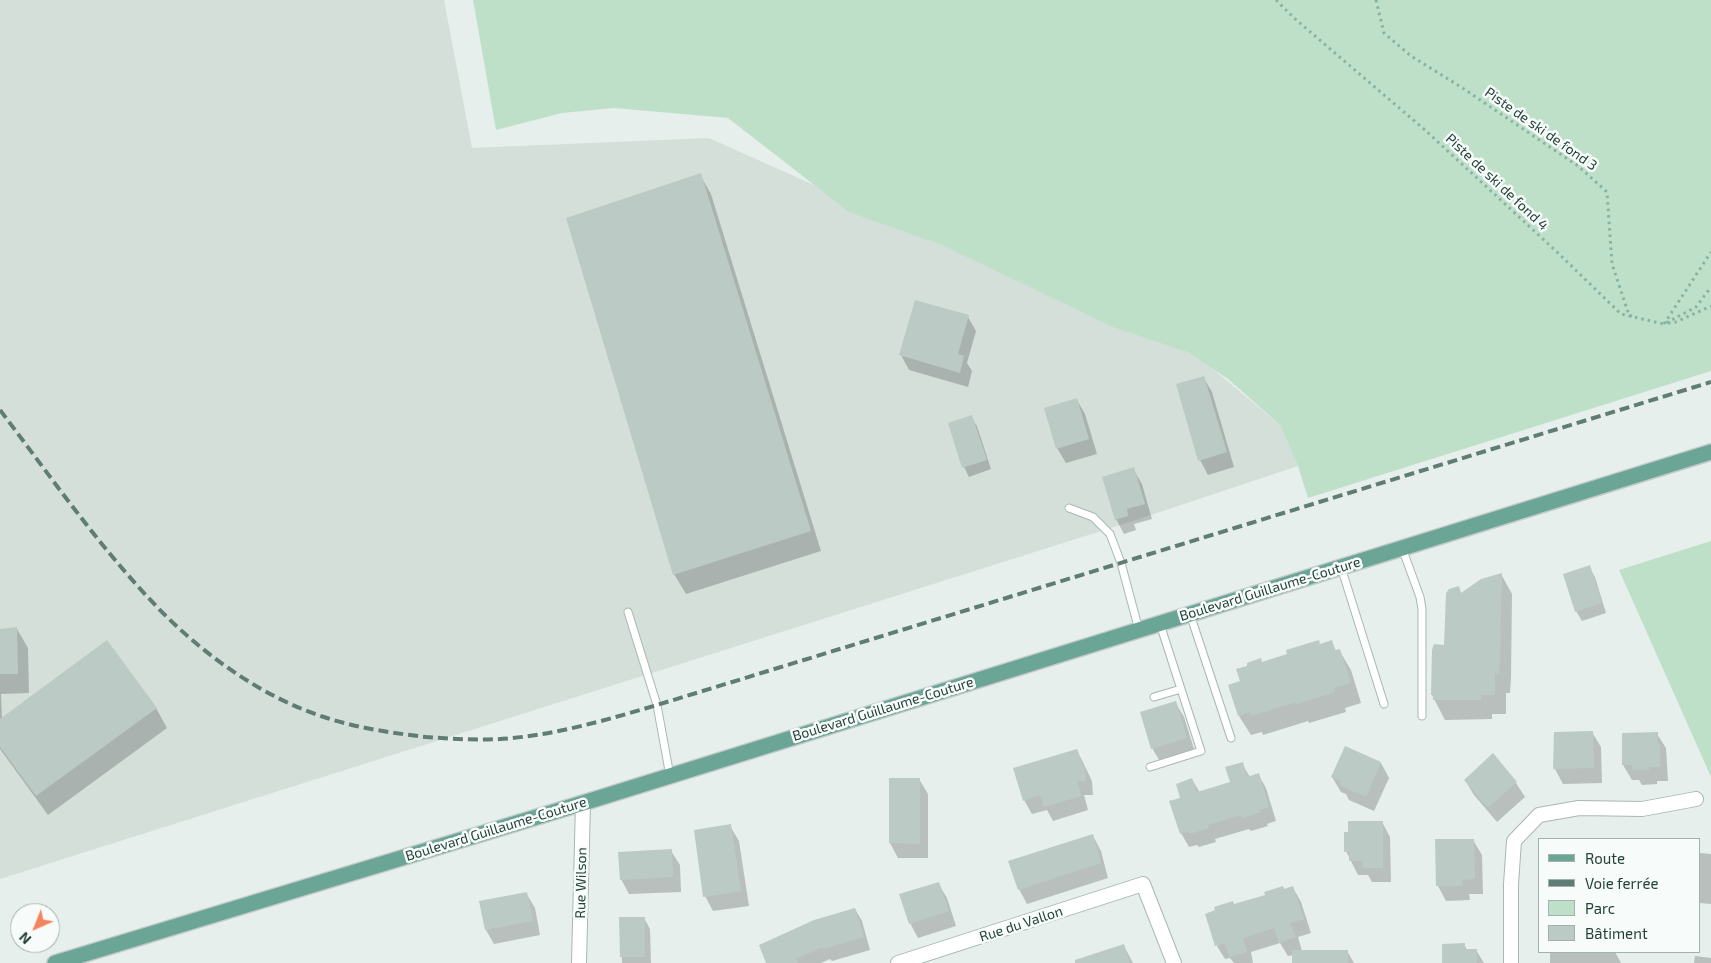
<!DOCTYPE html>
<meta charset="utf-8">
<style>
body{margin:0}
#map{position:relative;width:1711px;height:963px;overflow:hidden;background:#e6efeb;font-family:"Exo 2",sans-serif}
canvas{display:block}
.legend{position:absolute;left:1538px;top:838px;width:162px;height:115px;box-sizing:border-box;background:#f7fbf9;border:1px solid #a3b1ad;margin:0;padding:6px 9px;list-style:none;font-size:15px;color:#24423a}
.legend li{display:flex;align-items:center;gap:10px;height:25px}
.legend b{width:25px;border:1px solid #a3b1ad}
.north{position:absolute;left:10px;top:903px;width:50px;height:50px;box-sizing:border-box;background:#f7fbf9;border:1px solid #a3b1ad;border-radius:50%;rotate:224deg;font-size:14px;font-weight:700;line-height:20px;text-align:center;color:#24423a}
.north::after{content:'';display:block;margin:auto;width:18px;height:22px;background:#f4845f;clip-path:polygon(50% 0,100% 100%,50% 72%,0 100%)}
</style>
<div id="map">
<canvas width="1711" height="963"></canvas>
<ul class="legend">
<li><b style="height:6px;background:#6aa596"></b>Route</li>
<li><b style="height:6px;background:#5f7d75"></b>Voie ferrée</li>
<li><b style="height:14px;background:#bfe0c8"></b>Parc</li>
<li><b style="height:14px;background:#bbcac4"></b>Bâtiment</li>
</ul>
<div class="north">N</div>
</div>
<script>
const ctx = document.querySelector('canvas').getContext('2d');
ctx.lineJoin = 'round';
function fillPath(path, color) {
  ctx.fillStyle = color;
  ctx.fill(path, 'evenodd');
}
function stroke(path, color, width, dash) {
  ctx.strokeStyle = color;
  ctx.lineWidth = width;
  ctx.lineCap = dash ? 'butt' : 'round';
  ctx.setLineDash(dash || []);
  ctx.stroke(path);
}
function label(font, color, halo, rows, align = 'center') {
  ctx.font = font + ' "Exo 2",sans-serif';
  ctx.lineWidth = 5;
  ctx.setLineDash([]);
  ctx.textBaseline = 'middle';
  ctx.strokeStyle = halo;
  ctx.fillStyle = color;
  for (const [text, x, y, turn = 0] of rows) {
    ctx.save();
    ctx.translate(x, y);
    ctx.rotate((+turn || 0) * Math.PI / 180);
    ctx.textAlign = isNaN(turn) ? turn : align;
    if (halo) ctx.strokeText(text, 0, 0);
    ctx.fillText(text, 0, 0);
    ctx.restore();
  }
}
fillPath(new Path2D(`
 M0,0H444L472,148L709,138L1187,352L1214,370L1280,425L1298,466L1136,520L0,879Z`), '#d4dfda');
fillPath(new Path2D(`
 M473,0H1711V371L1308,498L1298,466L1280,425L1228,379L1187,352L1113,327L942,245L849,212L728,118L614,108L562,113L496,130Z
 M1711,541V777L1619,570Z`), '#bfe0c8');
fillPath(new Path2D(`
 M700,175L711,194L821,551L686,594L674,574Z
 M968,317L976,331L967,363L972,371L968,387L909,370L901,355Z
 M1203,377L1212,392L1234,467L1208,475L1200,460Z
 M1077,400L1085,414L1097,454L1066,463L1057,448Z
 M971,417L977,426L991,469L969,477L964,467Z
 M1133,469L1142,484L1152,519L1134,524L1136,530L1124,534L1116,519Z
 M1589,567L1595,577L1606,613L1582,621L1576,611Z
 M1501,574L1512,594L1511,677L1510,693H1506V714H1492V719L1445,720L1432,695L1458,588L1462,594Z
 M17,629L28,648L29,693L1,694L2,719L156,708L167,728L48,815L0,749V630Z
 M1331,642L1336,651L1339,650L1351,670L1361,703L1345,708L1346,712L1309,723L1308,721L1263,735L1262,732L1251,735L1239,716L1241,682L1262,663Z
 M1175,702L1184,717L1195,752L1161,763L1152,748Z
 M1592,732L1601,747L1602,783L1563,784L1555,769Z
 M1657,734L1666,748L1668,781H1657V784L1642,785L1639,780H1632L1623,765Z
 M1077,750L1092,781L1093,795H1084L1088,810L1053,821L1047,810L1032,814L1024,800Z
 M1493,755L1516,783L1525,797L1497,822L1474,795L1465,780Z
 M1381,763L1389,778L1374,811L1349,800L1346,794L1341,792L1332,777Z
 M1242,764L1250,777L1258,774L1266,788L1276,821L1267,824L1268,826L1251,831L1249,829L1215,839L1216,842L1199,847L1197,845L1189,847L1181,833L1182,798L1192,779L1200,793L1231,783Z
 M919,779L928,794V858H898L890,843Z
 M1382,822L1390,837L1391,882H1372L1368,875H1358L1346,851Z
 M730,826L739,841L749,906L713,911L705,896Z
 M1093,836L1101,851L1108,878L1027,904L1019,889Z
 M1473,840L1482,855L1483,894H1469L1470,900L1446,901L1438,886L1436,841Z
 M671,851L680,865L681,892L629,894L621,879Z
 M1700,853L1711,854V904L1700,903Z
 M938,883L947,898L956,926L918,938L910,923Z
 M1293,888L1301,902L1311,933L1298,937L1302,951H1347L1354,963H1293V955L1288,956L1280,943L1251,952L1253,963H1234L1230,958L1225,959L1217,946L1234,906Z
 M526,893L535,908L540,935L494,944L486,930Z
 M855,909L862,921L870,950L832,961L830,959L821,963H768Z
 M621,918H644L650,929L651,963H622Z
 M1464,944L1467,950H1476L1484,963H1443Z
 M1124,946L1133,963H1076Z
 M1550,952H1615L1621,963H1550Z
 M1695,956L1711,958V963H1694Z`), '#0003');
fillPath(new Path2D(`
 M701,173L811,531L673,575L566,218Z
 M915,300L969,315L958,354L964,356L960,373L899,355Z
 M1204,376L1227,452L1198,461L1176,384Z
 M1077,398L1089,439L1056,449L1044,408Z
 M972,415L987,460L962,468L948,423Z
 M1134,467L1145,504L1127,509L1128,516L1115,520L1102,477Z
 M1590,565L1602,603L1575,612L1563,574Z
 M1502,573L1500,656L1499,674H1495V695H1481V700H1433V695H1431L1432,650L1434,644L1444,645L1446,593L1449,589L1459,586L1461,593L1481,579Z
 M17,627L18,674H0V629Z
 M107,640L157,708L36,796L0,747V719Z
 M1319,640L1320,644L1332,640L1335,650L1340,649L1351,683L1334,688L1335,692L1297,704L1296,702L1251,716L1250,712L1238,716L1228,685L1240,681L1236,669L1247,666V663L1261,658L1262,662L1287,654L1286,650Z
 M1176,701L1187,738L1151,749L1140,712Z
 M1593,731L1594,768L1553,769L1554,732Z
 M1658,732V744H1660V767H1649V770H1632V765H1622V733Z
 M1345,746L1381,762L1366,797L1339,785L1341,782L1331,777Z
 M1077,749L1083,766H1085L1086,781H1077L1081,796L1044,807L1040,795L1023,801L1013,768Z
 M1493,753L1517,782L1488,808L1464,780Z
 M1243,762L1247,777L1259,773L1269,807L1260,810L1261,812L1242,818L1241,815L1208,825L1209,828L1190,834L1189,831L1180,834L1169,801L1180,798L1176,784L1192,778L1197,792L1230,782L1225,767Z
 M889,778H920V844L889,843Z
 M1348,821H1383V868H1362V861H1349V851L1344,852V832H1348Z
 M731,824L741,891L703,897L694,830Z
 M1093,834L1101,863L1018,890L1008,861Z
 M1435,839H1474L1475,879L1462,880V886H1436Z
 M672,849L673,877L620,880L618,852Z
 M939,882L949,911L909,924L899,894Z
 M1283,886L1284,889L1293,886L1304,919L1290,923L1296,937L1279,943L1274,928L1243,938L1247,952L1229,957L1225,943L1215,946L1205,914L1215,910L1214,907L1233,901L1234,904L1265,895L1264,892Z
 M527,892L533,921L485,930L479,901Z
 M855,908L864,937L823,949V947L796,959L798,963H766L759,945L814,920Z
 M619,917H645V957H620Z
 M1465,943V949H1477V963H1442V944Z
 M1124,944L1130,963H1075V960Z
 M1292,950H1348V963H1292Z`), '#bbcac4');
const service = new Path2D(`
 M1069,508L1093,517L1110,534L1121,563L1139,630
 M1402,548L1420,597L1422,609V716
 M1341,567L1384,704
 M628,612L657,705L670,776
 M1190,614L1231,738
 M1154,697L1181,689
 M1150,767L1201,751L1160,624`);
const minor = new Path2D(`
 M579,963L583,803
 M898,963L1143,884L1174,963
 M1511,963V884L1514,841L1539,815L1579,808L1642,809L1696,799`);
const primary = new Path2D(`
 M55,963L583,803L1711,452`);
stroke(service, '#a8b8b2', 9);
stroke(minor, '#a8b8b2', 16);
stroke(primary, '#c2cac8', 18);
stroke(new Path2D(`
 M1276,0L1294,18L1425,130L1557,252L1621,314L1664,324L1696,307L1711,287
 M1376,0L1384,33L1411,56L1461,87L1578,166L1607,192L1612,264L1629,315L1632,316
 M1668,323L1676,322L1711,306
 M1664,324L1711,252`), '#86b3a5', 3, [2.5, 4]);
stroke(service, '#fff', 7);
stroke(minor, '#fff', 14);
stroke(primary, '#6aa596', 15);
stroke(new Path2D(`
 M0,410C51,477 100,548 159,609C204,655 262,697 324,717C357,728 392,733 426,737C455,739 484,741 513,738C562,733 610,719 657,705L1711,382`), '#5f7d75', 4, [10, 5]);
label('14px', '#24423a', '#f7fbf9', [
 ["Piste de ski de fond 3",1541,129,35],
 ["Piste de ski de fond 4",1497,182,43],
 ["Boulevard Guillaume-Couture",1270,589,-17],
 ["Boulevard Guillaume-Couture",883,709,-17],
 ["Boulevard Guillaume-Couture",496,829,-17],
 ["Rue Wilson",581,883,-89],
 ["Rue du Vallon",1021,924,-18]
]);
</script>
